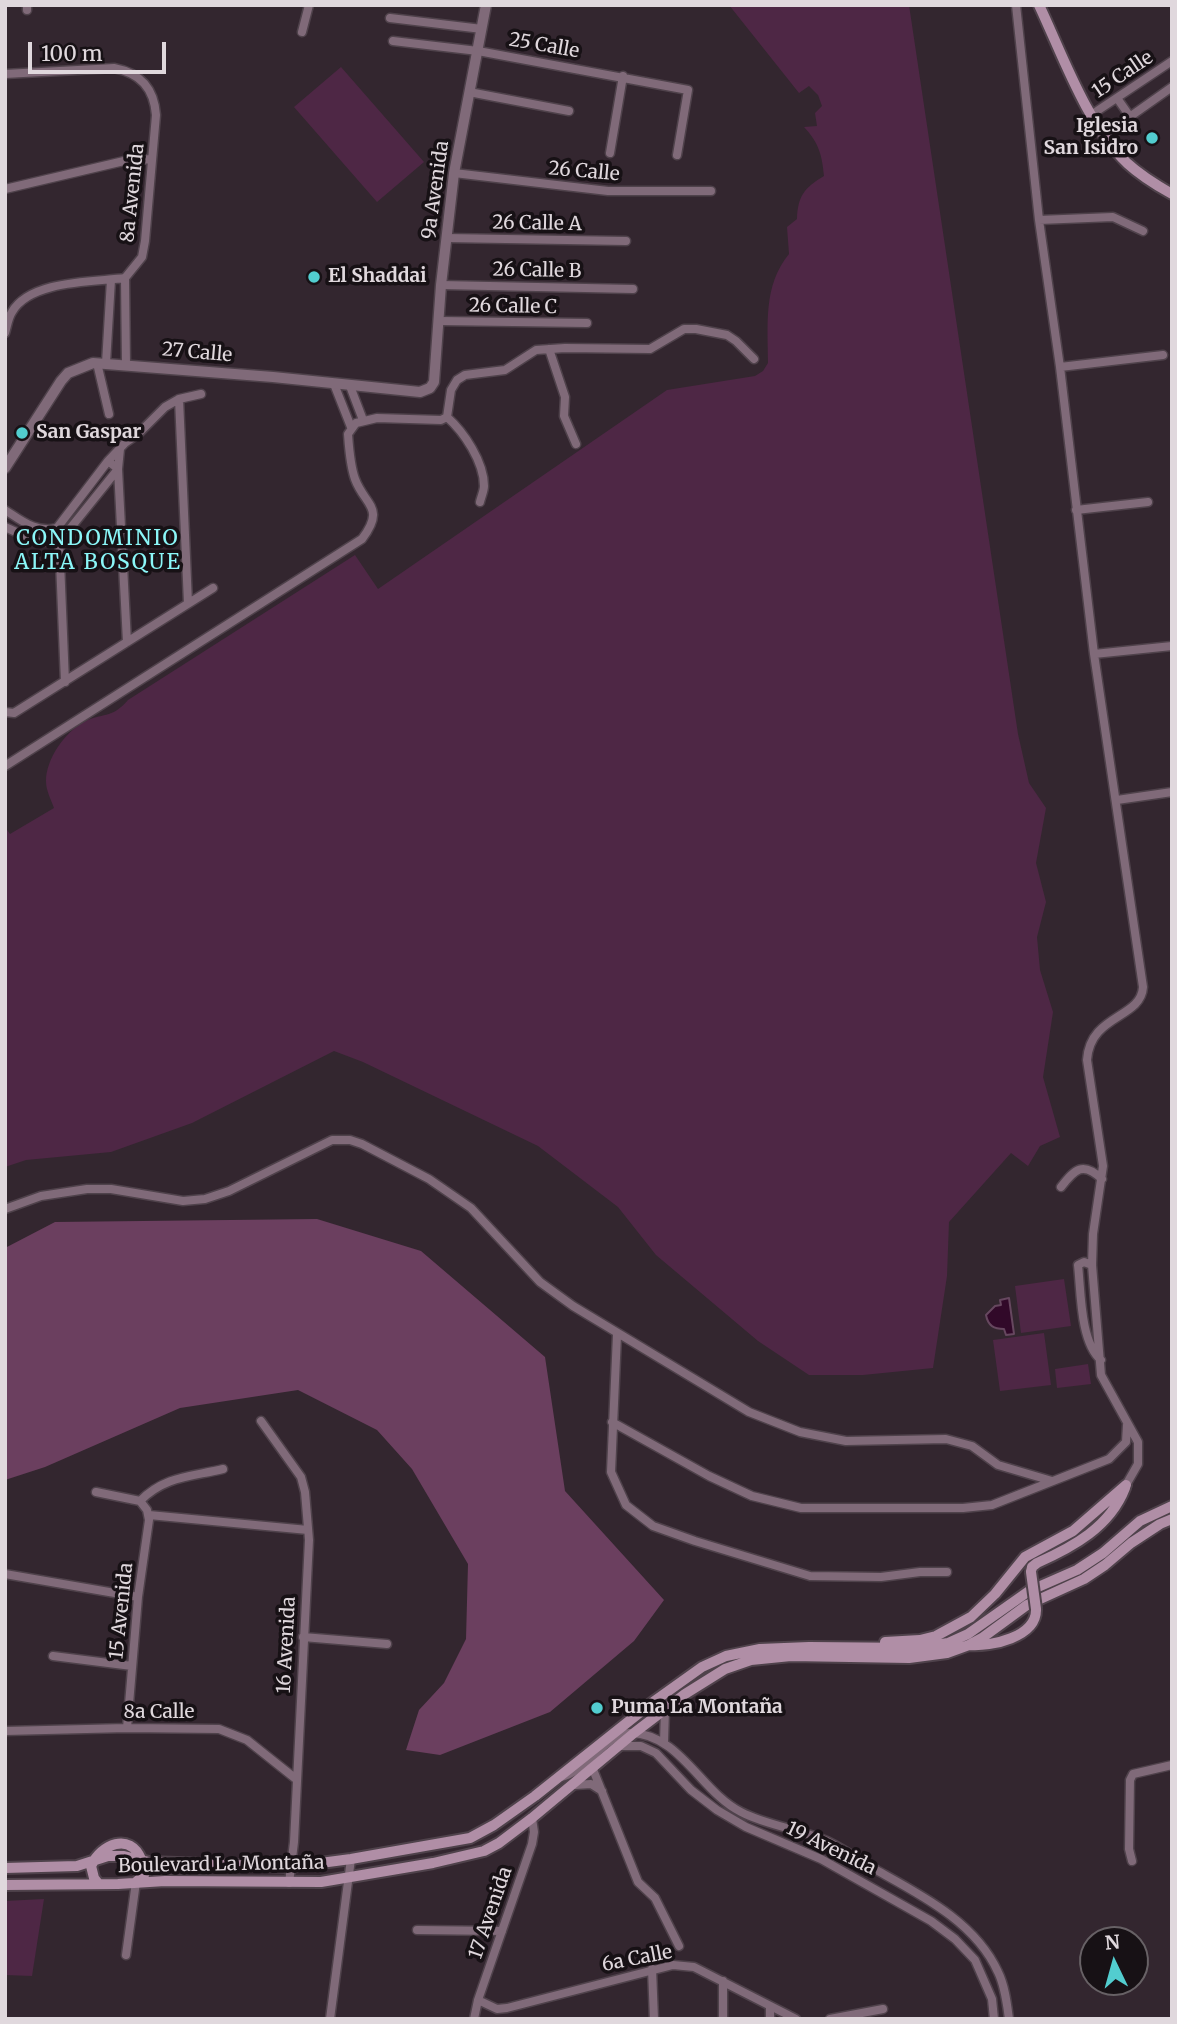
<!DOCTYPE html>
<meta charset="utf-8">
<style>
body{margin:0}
#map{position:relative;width:1177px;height:2024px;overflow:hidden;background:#33262f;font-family:Merriweather,serif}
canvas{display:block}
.frame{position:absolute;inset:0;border:7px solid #e0d8dd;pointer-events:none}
.north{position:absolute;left:1079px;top:1926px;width:70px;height:70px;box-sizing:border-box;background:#171115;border:2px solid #676165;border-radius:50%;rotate:355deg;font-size:19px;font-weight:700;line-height:28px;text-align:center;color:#e0d8dd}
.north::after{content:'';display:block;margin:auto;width:24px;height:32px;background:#52cdcf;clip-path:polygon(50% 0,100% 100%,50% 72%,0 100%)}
.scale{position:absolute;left:28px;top:42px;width:138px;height:32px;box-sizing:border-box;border:4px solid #e0d8dd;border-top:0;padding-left:9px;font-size:21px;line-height:24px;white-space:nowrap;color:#e0d8dd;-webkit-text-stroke:5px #171115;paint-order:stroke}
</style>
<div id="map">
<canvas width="1177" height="2024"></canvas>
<div class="frame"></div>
<div class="north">N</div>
<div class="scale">100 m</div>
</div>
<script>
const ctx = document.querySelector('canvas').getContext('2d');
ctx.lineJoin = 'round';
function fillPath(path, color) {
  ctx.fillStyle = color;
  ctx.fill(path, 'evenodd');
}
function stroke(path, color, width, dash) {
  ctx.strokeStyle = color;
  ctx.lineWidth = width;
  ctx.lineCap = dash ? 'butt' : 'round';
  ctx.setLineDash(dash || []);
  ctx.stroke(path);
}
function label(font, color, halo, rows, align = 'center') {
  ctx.font = font + ' Merriweather,serif';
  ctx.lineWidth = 7;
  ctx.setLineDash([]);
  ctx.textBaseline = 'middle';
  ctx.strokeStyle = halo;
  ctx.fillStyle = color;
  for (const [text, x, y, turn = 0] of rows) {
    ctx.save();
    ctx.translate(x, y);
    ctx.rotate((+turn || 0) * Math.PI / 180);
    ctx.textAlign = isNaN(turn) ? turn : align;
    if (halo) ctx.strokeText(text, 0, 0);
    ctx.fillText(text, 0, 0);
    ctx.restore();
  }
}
fillPath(new Path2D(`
 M729,5H909L1018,734L1029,783L1046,808L1036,863L1046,902L1037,937L1040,970L1053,1012L1043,1077L1060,1137L1040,1146L1028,1166L1011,1153L949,1222L947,1276L933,1368L863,1375H809L758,1341L656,1255L618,1207L538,1146L363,1062L334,1051L192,1123L111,1152L26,1160L5,1167V827L10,834L54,808C51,799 46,791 46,781C46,759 65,732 84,722C102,712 111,720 128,700L355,555L378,589L667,390L755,376L763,371L768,363C768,324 763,286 789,254L787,227L797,219C798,196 804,188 824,176C822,155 819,143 804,127L817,126L815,113L822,106L818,95L809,86L799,93Z
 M341,67L424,162L377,202L294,107Z
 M1064,1279L1071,1326L1021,1333L1015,1286Z
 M1044,1333L1051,1385L1000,1391L993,1340Z
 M1088,1364L1091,1384L1057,1388L1055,1369Z
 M44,1899L32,1976L5,1975V1901Z`), '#4e2745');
fillPath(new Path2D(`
 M317,1219L421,1251L545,1357L565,1491L664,1600L634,1641L550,1712L440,1755L406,1750L419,1710L444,1683L466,1639L468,1564L412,1469L377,1430L298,1390L180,1408L45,1467L5,1480V1248L55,1222Z`), '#6b3f5f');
const water = new Path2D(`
 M1009,1298L1014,1334L1006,1335L1004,1329C994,1329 988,1326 986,1315L995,1306L1001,1305L1000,1300Z`);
fillPath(water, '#310929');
stroke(water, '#66475f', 2);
const minor = new Path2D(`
 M1016,5L1039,220L1060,367L1094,654L1143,987C1141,1019 1090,1014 1087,1060L1103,1166L1093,1234L1092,1265L1101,1375L1138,1442V1464L1126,1485
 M27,10V5
 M390,18L482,29
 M302,32L309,5
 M393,41L478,51L688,90L677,155
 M5,74L114,68C140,73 154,88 156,115L145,241L142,257L125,278L126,365
 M469,92L569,111
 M1117,98L1131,118
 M1091,115L1172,61
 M1104,135L1172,87
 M610,153L623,76
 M454,173L608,191H711
 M5,189L124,161L152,159
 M1039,220L1113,217L1143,231
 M446,238L626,241
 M441,285L633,289
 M440,321L587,323
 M5,333C7,327 8,318 12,312C30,280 94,282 125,278
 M549,349L565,397L564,416L576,444
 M97,363L109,414
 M106,363L111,280
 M1060,367L1163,355
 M334,384L351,427
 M350,386L363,420
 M179,399L188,603
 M447,417C464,432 484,462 484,486C484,491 481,497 480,502
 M108,461L118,469L127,642
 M5,510C22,521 36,533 57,528L108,461L125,443L138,434L165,407L179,399L201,394
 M1076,510L1148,502
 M5,527L38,542L60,541L118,469L120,449
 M59,538L65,682
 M1094,654L1172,646
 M5,712L14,713L213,588
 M5,766L362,539C386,507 365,506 355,479C350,465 349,448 348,434L356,423L377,418L441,420L447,417L451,390L457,380L465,375L505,370L536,350L565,348L650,349L684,329H696L727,335L736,341L754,359
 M1117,800L1172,792
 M1061,1187C1075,1169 1083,1161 1102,1179
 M5,1209L41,1196L87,1189H111L183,1201L205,1199L229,1191L332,1140H350L362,1144L429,1179L471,1208L540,1282L573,1306L749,1412L800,1432L846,1441L946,1439L972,1446L998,1465L1052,1481
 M1092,1265L1084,1262L1078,1265C1081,1291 1080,1342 1101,1360
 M617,1335L611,1472L626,1505L653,1526L695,1541L810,1576L881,1577L920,1572H947
 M261,1421L301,1477L305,1492L309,1540L294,1842L289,1883
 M612,1422L709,1476L752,1496L801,1508H963L992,1505L1109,1459L1126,1442L1127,1425
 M96,1492L140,1501
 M140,1501C165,1476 190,1477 223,1469
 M149,1515L308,1530
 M5,1574L138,1597
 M303,1637L387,1644
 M53,1656L132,1666
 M127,1728L138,1597L149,1520L147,1510L140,1501
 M5,1731L127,1728L219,1729L247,1740L296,1779
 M664,1742L665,1709
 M618,1746H641L656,1753L691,1790L717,1810L746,1827L821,1859L931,1921L955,1939L975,1960L992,1999L994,2019
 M592,1767L638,1882L655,1898L679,1946
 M561,1777C585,1773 607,1732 631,1733C680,1734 701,1792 741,1812C768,1826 800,1829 827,1841C845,1850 861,1861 878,1871C923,1896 976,1923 998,1972C1005,1986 1007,2004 1009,2019
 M575,1785L591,1784L602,1791
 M1132,1861L1129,1849L1130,1780L1133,1774L1172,1765
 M417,1930L502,1931
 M126,1955L136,1882
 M652,1969L654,2019
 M723,1981V2019
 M478,2000L497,2009L507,2008L673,1965L694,1967L796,2019
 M330,2019L351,1859
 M474,2019L478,2000L532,1844L534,1832L532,1818
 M770,2019V2006
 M830,2019L883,2009`);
const tertiary = new Path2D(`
 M5,468L61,381L68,373L93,363L273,377L420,392L430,388L434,382L441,285L454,173L486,5`);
const secondary = new Path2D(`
 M1039,5C1063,56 1086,123 1127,163C1140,175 1156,185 1172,194
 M1031,1572L1032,1567L1037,1563C1073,1547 1110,1527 1125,1488
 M885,1642L920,1640L936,1636L971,1617L995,1594L1025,1557L1073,1531L1126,1485
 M969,1645C991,1647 1037,1637 1036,1609
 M5,1868L77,1866L108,1856H124L149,1862L290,1867L351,1859L470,1838L494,1825L535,1796L653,1702L702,1667L726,1656L760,1649L809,1647L920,1648L948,1643L968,1634L1029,1591L1077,1570L1103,1553L1140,1521L1172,1506
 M98,1883L94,1878L91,1866C101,1844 130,1832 141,1859C144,1866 146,1868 144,1875L136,1882
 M5,1885L118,1884L165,1881L321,1882L433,1863L484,1851L499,1843L532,1818L634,1733L685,1694L725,1669L751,1660L791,1656L909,1658L947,1653L969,1645L982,1638L1027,1605L1084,1579L1105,1565L1131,1543L1160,1524L1172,1519`);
stroke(minor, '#4f424b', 11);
stroke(tertiary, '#4f424b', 13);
stroke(secondary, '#4f424b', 14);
stroke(minor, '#806a79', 8);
stroke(tertiary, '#806a79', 10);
stroke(secondary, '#b08ea6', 10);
const secondaryBridge = new Path2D(`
 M1031,1572L1036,1609`);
stroke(secondaryBridge, '#4f424b', 14, []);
stroke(secondaryBridge, '#b08ea6', 10);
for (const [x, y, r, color] of [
 [1152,138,7,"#52cdcf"],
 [314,277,7,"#52cdcf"],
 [22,433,7,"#52cdcf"],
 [597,1708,7,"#52cdcf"]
]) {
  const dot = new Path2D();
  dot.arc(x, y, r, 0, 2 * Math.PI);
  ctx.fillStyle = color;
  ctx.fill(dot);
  stroke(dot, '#171115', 2.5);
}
label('19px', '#e0d8dd', '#171115', [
 ["25 Calle",544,46,10],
 ["15 Calle",1123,75,-34],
 ["26 Calle",584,172,5],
 ["9a Avenida",436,190,-82],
 ["8a Avenida",133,193,-84],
 ["26 Calle A",537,224,1],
 ["26 Calle B",537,271,1],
 ["26 Calle C",513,307,1],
 ["27 Calle",197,353,5],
 ["15 Avenida",122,1611,-84],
 ["16 Avenida",287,1645,-87],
 ["8a Calle",159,1713],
 ["19 Avenida",831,1849,26],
 ["Boulevard La Montaña",221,1865,-1],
 ["17 Avenida",491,1913,-71],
 ["6a Calle",637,1959,-11]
]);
label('bold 19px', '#e0d8dd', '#171115', [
 ["Iglesia",1138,127,"right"],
 ["San Isidro",1138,149,"right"],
 ["El Shaddai",328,277],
 ["San Gaspar",36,433],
 ["Puma La Montaña",611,1708]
], 'left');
ctx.letterSpacing = '2px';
label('21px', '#8bf7f8', '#171115', [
 ["CONDOMINIO",98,539],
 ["ALTA BOSQUE",98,563]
]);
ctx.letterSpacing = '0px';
</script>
